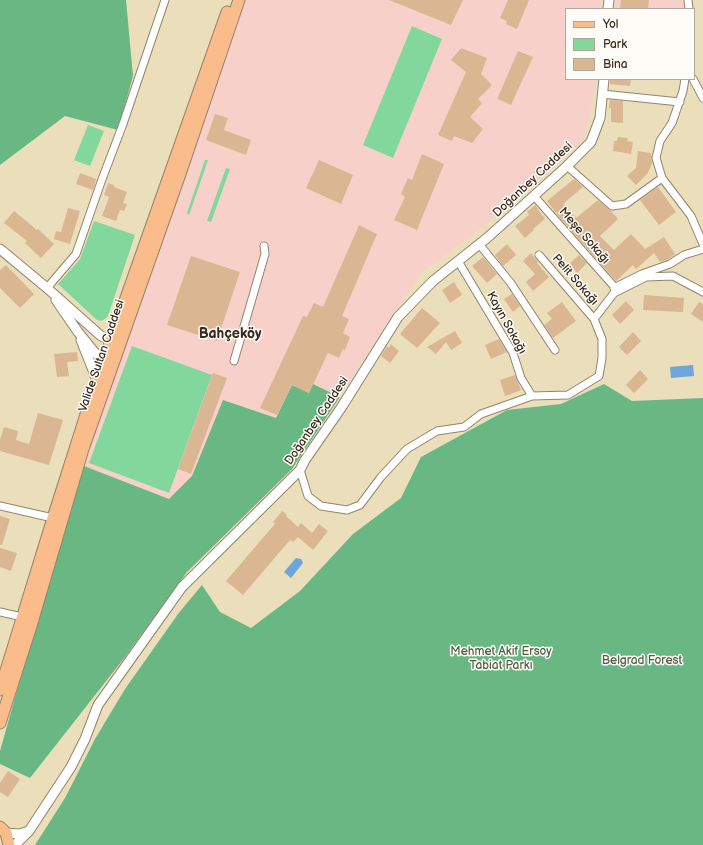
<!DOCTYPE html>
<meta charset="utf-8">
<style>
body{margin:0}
#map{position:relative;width:703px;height:845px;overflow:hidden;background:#ebdebb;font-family:"Balsamiq Sans",sans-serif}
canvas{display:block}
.legend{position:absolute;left:565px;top:8px;width:130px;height:72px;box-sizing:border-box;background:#fdfcf7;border:1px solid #afa8a0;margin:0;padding:5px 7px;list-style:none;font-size:12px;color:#3b2a1e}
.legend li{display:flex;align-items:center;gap:8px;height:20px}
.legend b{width:20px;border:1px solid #afa8a0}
</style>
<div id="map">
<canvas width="703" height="845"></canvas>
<ul class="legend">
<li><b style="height:5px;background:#f9bc8a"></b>Yol</li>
<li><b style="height:11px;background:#82d89c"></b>Park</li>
<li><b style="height:11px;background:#dbb692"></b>Bina</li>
</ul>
</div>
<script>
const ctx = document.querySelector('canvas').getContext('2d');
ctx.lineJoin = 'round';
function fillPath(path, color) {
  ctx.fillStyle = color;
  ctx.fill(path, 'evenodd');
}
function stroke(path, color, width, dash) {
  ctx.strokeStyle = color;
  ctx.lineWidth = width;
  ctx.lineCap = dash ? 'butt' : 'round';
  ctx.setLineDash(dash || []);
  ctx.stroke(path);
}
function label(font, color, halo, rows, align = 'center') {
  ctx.font = font + ' "Balsamiq Sans",sans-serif';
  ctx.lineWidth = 3;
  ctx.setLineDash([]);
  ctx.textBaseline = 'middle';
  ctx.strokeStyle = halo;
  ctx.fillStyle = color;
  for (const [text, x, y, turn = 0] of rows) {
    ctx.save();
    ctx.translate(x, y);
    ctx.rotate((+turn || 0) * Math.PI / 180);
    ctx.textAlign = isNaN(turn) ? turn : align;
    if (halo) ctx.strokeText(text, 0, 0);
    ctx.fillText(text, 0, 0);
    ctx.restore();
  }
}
fillPath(new Path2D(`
 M243,0H601L600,9H566V79H596V86L583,141L472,236L423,271L389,321L292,469L187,572L125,657L30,778L0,764V751L65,520L127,343L211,92Z
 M616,0H684L686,9H615Z`), '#f7d1c9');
fillPath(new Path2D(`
 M412,26L442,39L393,158L363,145Z
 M88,125L104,131L90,166L74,160Z
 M205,160H208L189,215L187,213Z
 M226,168L230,169L211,222L207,221Z
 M94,221L135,235L108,316C104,320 102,322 97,320L58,284L80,259Z
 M132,346L212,375L169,493L89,463Z`), '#82d89c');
fillPath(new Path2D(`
 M0,0H126L133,76L118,130L65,116L0,165Z
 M313,384L340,397L292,469L187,572L125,657L30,778L0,764V751L65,520L84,466L169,499L192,476L223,400L276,418L292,385L309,393Z
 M604,384L632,401L703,398V845H35L65,798L95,739L125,689L178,614L202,585L220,612L251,628L300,591L353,534L401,498L421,457L507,410L561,404Z`), '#69b884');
fillPath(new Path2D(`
 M693,365L694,376L671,378L670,367Z
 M296,558L301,559L303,563L291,578L284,572Z`), '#6ca6db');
fillPath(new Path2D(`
 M389,0H463L451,25Z
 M508,0H529L517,29L506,24L507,21L500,18Z
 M621,0H649L648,9H620Z
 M461,48L487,58L481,74L492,85L478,99L482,103L470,117L483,129L472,143L454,136L452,141L438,135L466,72L451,60Z
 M518,51L533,57L511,105L498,99V97Z
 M610,79H631L630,86L610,84Z
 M610,100L623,101V123L611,122V108H609Z
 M215,114L228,118L224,130L251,140L246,155L206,140Z
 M618,137L628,138L627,141L633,142L631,154L613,151L614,141H617Z
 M638,151L651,153L652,163L648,173L636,185L627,176L636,168Z
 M422,154L444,164L417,230L394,220L405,197L401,194L408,178L412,180Z
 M319,160L353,175L341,204L306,188Z
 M80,173L96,179L93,190L76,184Z
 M574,179L583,187L563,204L576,218L598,200L611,211L618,219L600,236L614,250L631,234L645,249L664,237L675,254L667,260L660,262L654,253L636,269L633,265L616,281L561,219L547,201Z
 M108,183L114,185V187L127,192L123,203L127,204L124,211L120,210L116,221L102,216L109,197L104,195Z
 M658,187L676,212L659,225L640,200Z
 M535,205L545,219L533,229L534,230L525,238L515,226L529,215L527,212Z
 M68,208L80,211L70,244L54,239L56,231L61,232Z
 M14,211L37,230L38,229L54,244L41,258L25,243L27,241L4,223Z
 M359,225L377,234L342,316L349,319L343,333L350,337L345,350L343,349L339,358L328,353L309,393L292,385L277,415L260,408L303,316L307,317L314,303L323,307Z
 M507,244L516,255L503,266L495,255Z
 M531,253L538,262L537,263L549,277L533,291L526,282L535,274L523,261Z
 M579,255L587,263L577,273L569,264Z
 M191,256L240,272L217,341L167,325Z
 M483,257L497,274L487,283L472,266Z
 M6,265L34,294L20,308L0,288V270Z
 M454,282L462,295L450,303L442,290Z
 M512,294L520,306L513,312L504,299Z
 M644,295L684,298L683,312L643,310Z
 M626,301L634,310L620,324L612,315Z
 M562,302L576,321L553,338L544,325L552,319L547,313Z
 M699,302L703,304V322L691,314Z
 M422,308L440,323L417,348L400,334Z
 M455,331L462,343L451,350L446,342L436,354L427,347Z
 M633,332L641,341L627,355L619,347Z
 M499,339L507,352L491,359L485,345Z
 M391,344L399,351L390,363L381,356L387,346L389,348Z
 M77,352L78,361L67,362L69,376L57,377L54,354Z
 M640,370L648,379L634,393L626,385Z
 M213,373L227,378L191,474L178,469Z
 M515,375L521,390L505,396L500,380Z
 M38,413L63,420L49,465L0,451V440L4,427L18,431L16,440L29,444Z
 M282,511L287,515L286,516L298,527L301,523L312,533L319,524L328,531L313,550L298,537L293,542L290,540L243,595L226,581L274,525L275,523L273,522Z
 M0,516L10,519L2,545H0Z
 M0,548L17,553L11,571L0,567Z
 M8,771L20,779L8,797L0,792V783Z`), '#dbb692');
const minor = new Path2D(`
 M688,0L689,9
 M685,79L683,91L672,123L660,141L656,158L662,178L691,216L703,244
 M693,79L703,98
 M602,94L680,102
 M567,166L612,206L626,204L662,178
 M534,196L618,291
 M479,244L510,282L555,350
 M539,255L594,319
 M458,261L513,353L521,378L532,396
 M47,288L76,254L101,182L123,124L165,0
 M614,288L642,274L670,264L684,255L703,249
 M234,361L265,254L264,246
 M300,470L308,496L321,506L347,510L360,505L381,477L407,449L437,431L464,427L481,414L532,396L568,395L599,376L602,358V339L594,319L614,293L646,277L673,276L703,292
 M0,506L53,518
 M0,612L22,617`);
const tertiary = new Path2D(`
 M608,9L609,0
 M0,249L47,288L101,336L111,340
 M56,300L78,332L96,354L105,357L112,356
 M81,340L97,380
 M6,833L19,834L29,831
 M15,845L29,831L71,767L85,739L98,705L182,587L300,470L305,460L341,408L398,317L433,281L487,238L567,166L591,142L600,118L604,79`);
const primary = new Path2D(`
 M0,690L53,518L97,380L227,12
 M0,723L31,626L83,449L180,174L239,0
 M0,827L6,833L9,845`);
stroke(minor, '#93846c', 9);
stroke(tertiary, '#93846c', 11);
stroke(primary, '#93846c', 13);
stroke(minor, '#fff', 7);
stroke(tertiary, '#fff', 9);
stroke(primary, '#f9bc8a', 11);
label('12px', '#3b2a1e', '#fdfcf7', [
 ["Doğanbey Caddesi",533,180,-43],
 ["Meşe Sokağı",584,236,49],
 ["Pelit Sokağı",575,280,49],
 ["Kayın Sokağı",506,323,61],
 ["Valide Sultan Caddesi",102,356,-71],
 ["Doğanbey Caddesi",317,421,-56]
]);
label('12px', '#505e44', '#fdfcf7', [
 ["Mehmet Akif Ersoy",501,652],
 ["Tabiat Parkı",501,666],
 ["Belgrad Forest",642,661]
]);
label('bold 14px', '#3b2a1e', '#fdfcf7', [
 ["Bahçeköy",230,334]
]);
</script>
